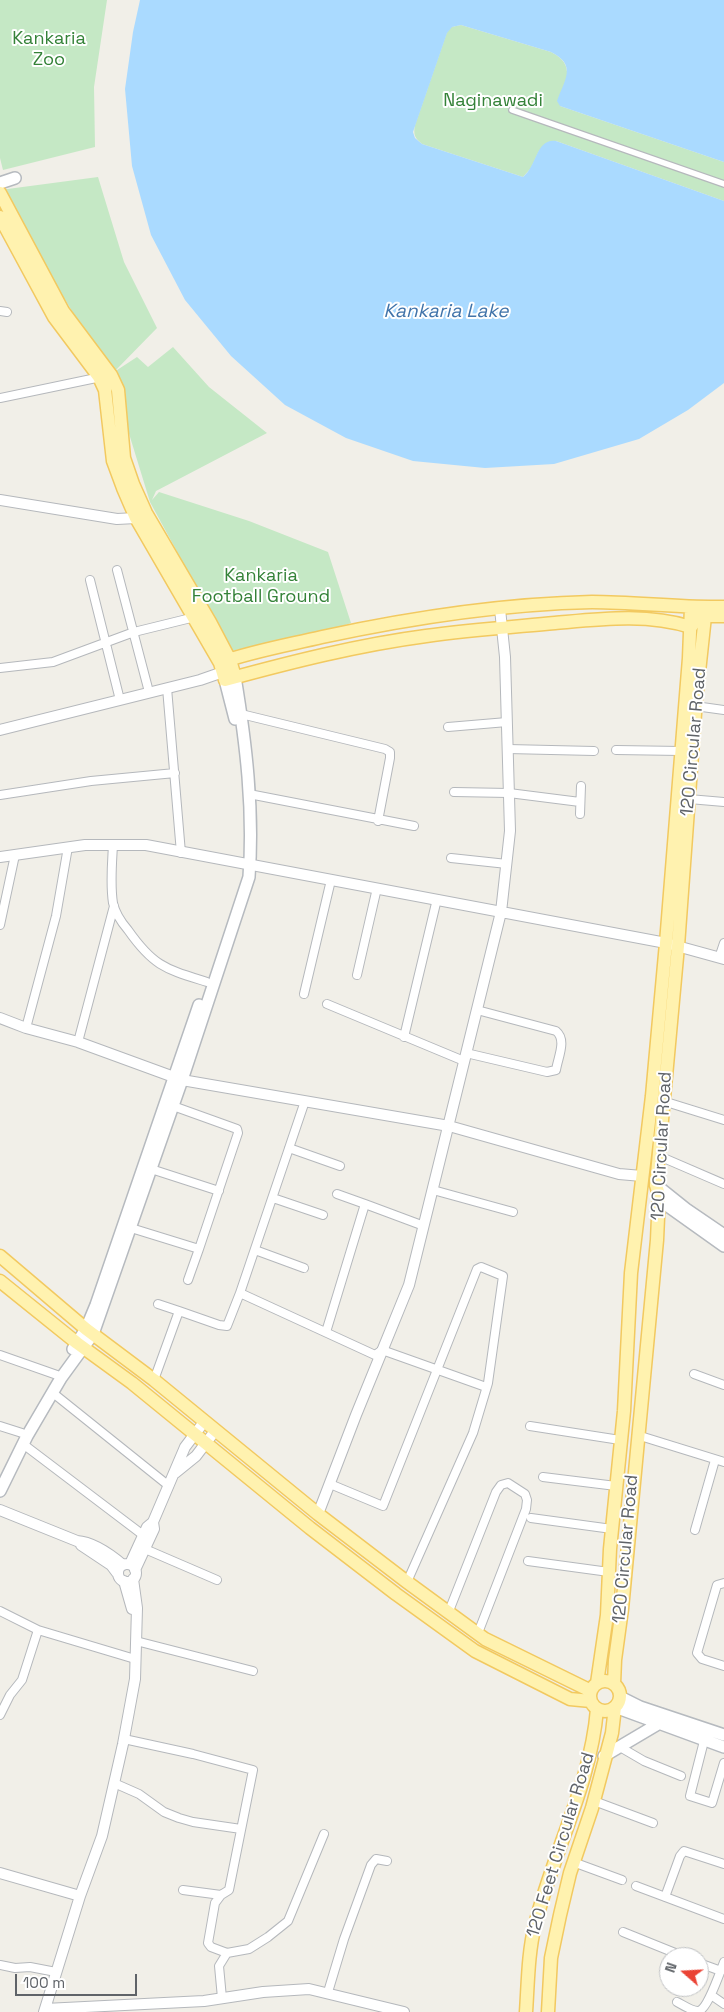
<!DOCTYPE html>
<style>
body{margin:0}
#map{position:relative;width:724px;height:2012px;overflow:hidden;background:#f1efe8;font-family:"Space Grotesk",sans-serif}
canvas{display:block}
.north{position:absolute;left:659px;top:1947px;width:50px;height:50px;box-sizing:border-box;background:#fff;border:1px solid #bfc1c3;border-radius:50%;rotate:289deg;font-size:14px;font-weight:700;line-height:20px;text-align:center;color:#5f6368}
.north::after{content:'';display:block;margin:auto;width:18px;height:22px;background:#ea4335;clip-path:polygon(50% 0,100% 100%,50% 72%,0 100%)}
.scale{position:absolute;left:15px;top:1974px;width:122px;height:22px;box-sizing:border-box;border:2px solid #5f6368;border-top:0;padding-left:6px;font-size:15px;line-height:18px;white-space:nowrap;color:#5f6368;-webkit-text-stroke:4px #fff;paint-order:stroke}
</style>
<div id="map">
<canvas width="724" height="2012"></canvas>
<div class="north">N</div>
<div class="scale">100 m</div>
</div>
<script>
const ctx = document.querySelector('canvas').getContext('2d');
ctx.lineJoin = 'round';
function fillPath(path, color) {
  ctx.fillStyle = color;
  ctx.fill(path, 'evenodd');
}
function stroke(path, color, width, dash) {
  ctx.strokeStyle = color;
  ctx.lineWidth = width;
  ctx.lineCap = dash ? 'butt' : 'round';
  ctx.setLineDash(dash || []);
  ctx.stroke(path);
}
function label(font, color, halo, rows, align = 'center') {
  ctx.font = font + ' "Space Grotesk",sans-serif';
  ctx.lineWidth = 4;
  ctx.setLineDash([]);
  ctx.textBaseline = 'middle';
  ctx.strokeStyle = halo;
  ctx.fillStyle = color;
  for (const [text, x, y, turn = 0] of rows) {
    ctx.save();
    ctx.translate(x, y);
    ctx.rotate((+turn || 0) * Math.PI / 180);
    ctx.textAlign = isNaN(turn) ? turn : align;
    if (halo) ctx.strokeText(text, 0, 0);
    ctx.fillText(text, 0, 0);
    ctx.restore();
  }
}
fillPath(new Path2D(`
 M0,0H107L94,87L95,147L3,170L0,158Z
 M461,25L551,52C577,65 565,82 560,106L724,162V201L556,141L539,151L531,168L523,177L422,144C415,138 413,135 415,125L447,32L451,27Z
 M98,177L124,262L157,328L114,372L137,357L148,367L173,347L209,387L267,433L156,491L152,500L159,492L249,521L328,552L351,623L330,630L231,651L150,502L111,375L0,193V190Z`), '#c5e8c5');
fillPath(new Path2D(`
 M140,0H724V162L560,106L557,101C565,79 577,65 551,52L461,25L452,27L447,33L413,132L415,138L422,144L523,177C537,166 536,138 556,141L724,201V383L688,410L639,439L554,464L485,468L413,461L346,438L285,405L231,356L185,300L151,235L132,166L125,89L133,32Z`), '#aadaff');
const pedestrian = new Path2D(`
 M512,110L724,184`);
const minor = new Path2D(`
 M0,311L7,312
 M0,398L101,377
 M117,570L149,692
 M90,580L120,700
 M0,668L53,662L134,632L195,617
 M167,688L181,853
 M695,706L724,710
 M241,714L385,749L390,752V758L378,821
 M448,727L507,722
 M508,749L594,751
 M616,750L681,751
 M454,792L509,793L580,802
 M249,794L414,826
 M0,795L91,781L175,773
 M689,799L724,802
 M580,814L581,786
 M113,845C112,864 110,884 113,903C115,912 122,923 128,930C154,967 166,969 207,982
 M451,858L507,864
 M0,925L15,855
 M719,958L724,943
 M357,975L377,888
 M304,994L331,880
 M327,1004L464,1061
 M26,1028L56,916L68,847
 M404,1037L437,899
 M78,1042L114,906
 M466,1053L547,1072L556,1070C558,1057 567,1040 556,1031L477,1010
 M305,1101L240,1293L375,1355L382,1350L486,1387
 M663,1101L724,1120
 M173,1106L237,1129L238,1133L199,1249
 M289,1148L340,1166
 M659,1156L724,1184
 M151,1169L219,1191
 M433,1190L513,1212
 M337,1194L365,1204
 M273,1198L323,1215
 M131,1228L199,1249L188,1280
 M255,1250L304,1268
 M158,1304L179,1311
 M326,1332L365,1204L424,1226
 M0,1355L57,1375
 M694,1374L724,1385
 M154,1380L179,1311L219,1325L227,1326L240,1293
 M53,1393L169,1486
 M0,1426L22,1433
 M530,1426L620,1440
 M637,1435L724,1462
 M23,1444L143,1535
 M543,1477L616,1486
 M330,1484L383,1506L477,1269L481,1267L503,1276L488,1383L473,1433L407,1582
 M531,1518L612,1529
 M695,1530L715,1460
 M145,1549L217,1580
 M528,1561L609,1572
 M724,1583L717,1585L697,1653L702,1659L724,1666
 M0,1611L38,1630L135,1659
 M449,1611L496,1492L501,1485L508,1483L525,1494L527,1500L526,1509L478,1633
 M136,1641L253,1671
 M0,1715L10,1695L22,1680L38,1630
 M124,1739L193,1754L253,1770L229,1890L221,1895L183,1890
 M704,1741L690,1796L712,1803L724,1763
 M620,1747L644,1761L681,1776
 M114,1783L139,1794L164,1812L179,1818L193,1822L241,1829
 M594,1801L653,1823
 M573,1862L622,1880
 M636,1886L724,1919
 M221,1895L215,1903L208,1943L211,1947L227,1953
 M665,1897L680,1856L684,1851L724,1864
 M623,1932L685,1957
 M699,1963L721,1971
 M0,1965L15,1968L30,1967L56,1972
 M328,1992L344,1939L371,1865L376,1859L387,1861
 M711,1995L724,2004
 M222,1998L219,1966L227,1953L249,1949L268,1937L288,1921L324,1834
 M677,2002C683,2005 693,2012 699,2011C708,2008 720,1972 724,1962`);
const tertiary = new Path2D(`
 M0,500L117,519L136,518L142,515
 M0,730L200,680L223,672
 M0,857L85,845H146L666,943L724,959
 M0,1018L26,1028L78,1042L182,1080L449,1126L619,1174L642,1176
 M175,1473L196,1456L215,1431
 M0,1510L77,1541C93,1542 110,1554 123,1565
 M318,1514L356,1415L409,1285L501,912L510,831L505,657L500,609
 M153,1522L185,1447L204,1422
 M81,1545L111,1565L117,1573
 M118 1573a9 9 0 1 1 18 0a9 9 0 1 1-18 0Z
 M130,1564L147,1527L153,1522L154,1529L135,1570
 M124,1581L132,1609
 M0,1873L80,1896
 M45,2009L204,2001L263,1992L309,1989L404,2012
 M44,2012L80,1896L102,1836L123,1744L135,1679L137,1608L133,1579`);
const secondary = new Path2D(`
 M0,183L15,178
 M225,680L235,719
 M656,1185L686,1209L724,1235
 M658,1199L724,1246
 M73,1349L86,1329L96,1305L199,1005
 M0,1491L27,1436L61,1378L93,1334L182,1080L249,877C254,810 246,743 235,677
 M620,1697L640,1707L724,1735
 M615,1707L724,1747
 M604,1756L658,1724`);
const primary = new Path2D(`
 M0,193L63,311L111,375L118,390L124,458L133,484L146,513L210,622L230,660L235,677
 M0,217L54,317L99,377L105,390L113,461L123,488L136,518L220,663L225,680C291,662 358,645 426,636C469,630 512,627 555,623C600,619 647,613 691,627L698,616H724
 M222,662C254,651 288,645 322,637C410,618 501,604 592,602C636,602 680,608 724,607
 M0,1256L86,1329L154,1380L318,1514L407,1582L485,1639L591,1691
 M0,1281L77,1343L132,1383L310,1528L396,1594L475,1651L570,1699L591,1701
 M590 1696a15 15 0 1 1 30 0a15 15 0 1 1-30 0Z
 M597,1683L607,1615L610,1549L624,1411L631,1273L652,1096L666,943L689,658L691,607
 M614,1684L615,1660L622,1609L657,1240L659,1195L656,1185L678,946L696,700L706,607
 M526,2012C528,1983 528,1953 535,1925C553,1852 591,1784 597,1709
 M548,2012L551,1958L560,1915L570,1873L592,1808L612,1733L615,1707`);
stroke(pedestrian, '#b5b8bc', 8);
stroke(minor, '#b5b8bc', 10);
stroke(tertiary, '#b5b8bc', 12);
stroke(secondary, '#b6babf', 14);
stroke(primary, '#f2c960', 15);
stroke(pedestrian, '#fff', 5.5);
stroke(minor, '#fff', 8);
stroke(tertiary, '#fff', 10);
stroke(secondary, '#fff', 11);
stroke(primary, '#fff2af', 12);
label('18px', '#348238', '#fff', [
 ["Kankaria",49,39],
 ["Zoo",49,60],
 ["Naginawadi",493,101],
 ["Kankaria",261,576],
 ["Football Ground",261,597]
]);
label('18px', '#5f6368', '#fff', [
 ["120 Circular Road",694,742,-85],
 ["120 Circular Road",662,1146,-87],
 ["120 Circular Road",626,1549,-85],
 ["120 Feet Circular Road",561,1845,-73]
]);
label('italic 19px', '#4174aa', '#fff', [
 ["Kankaria Lake",446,312]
]);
</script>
